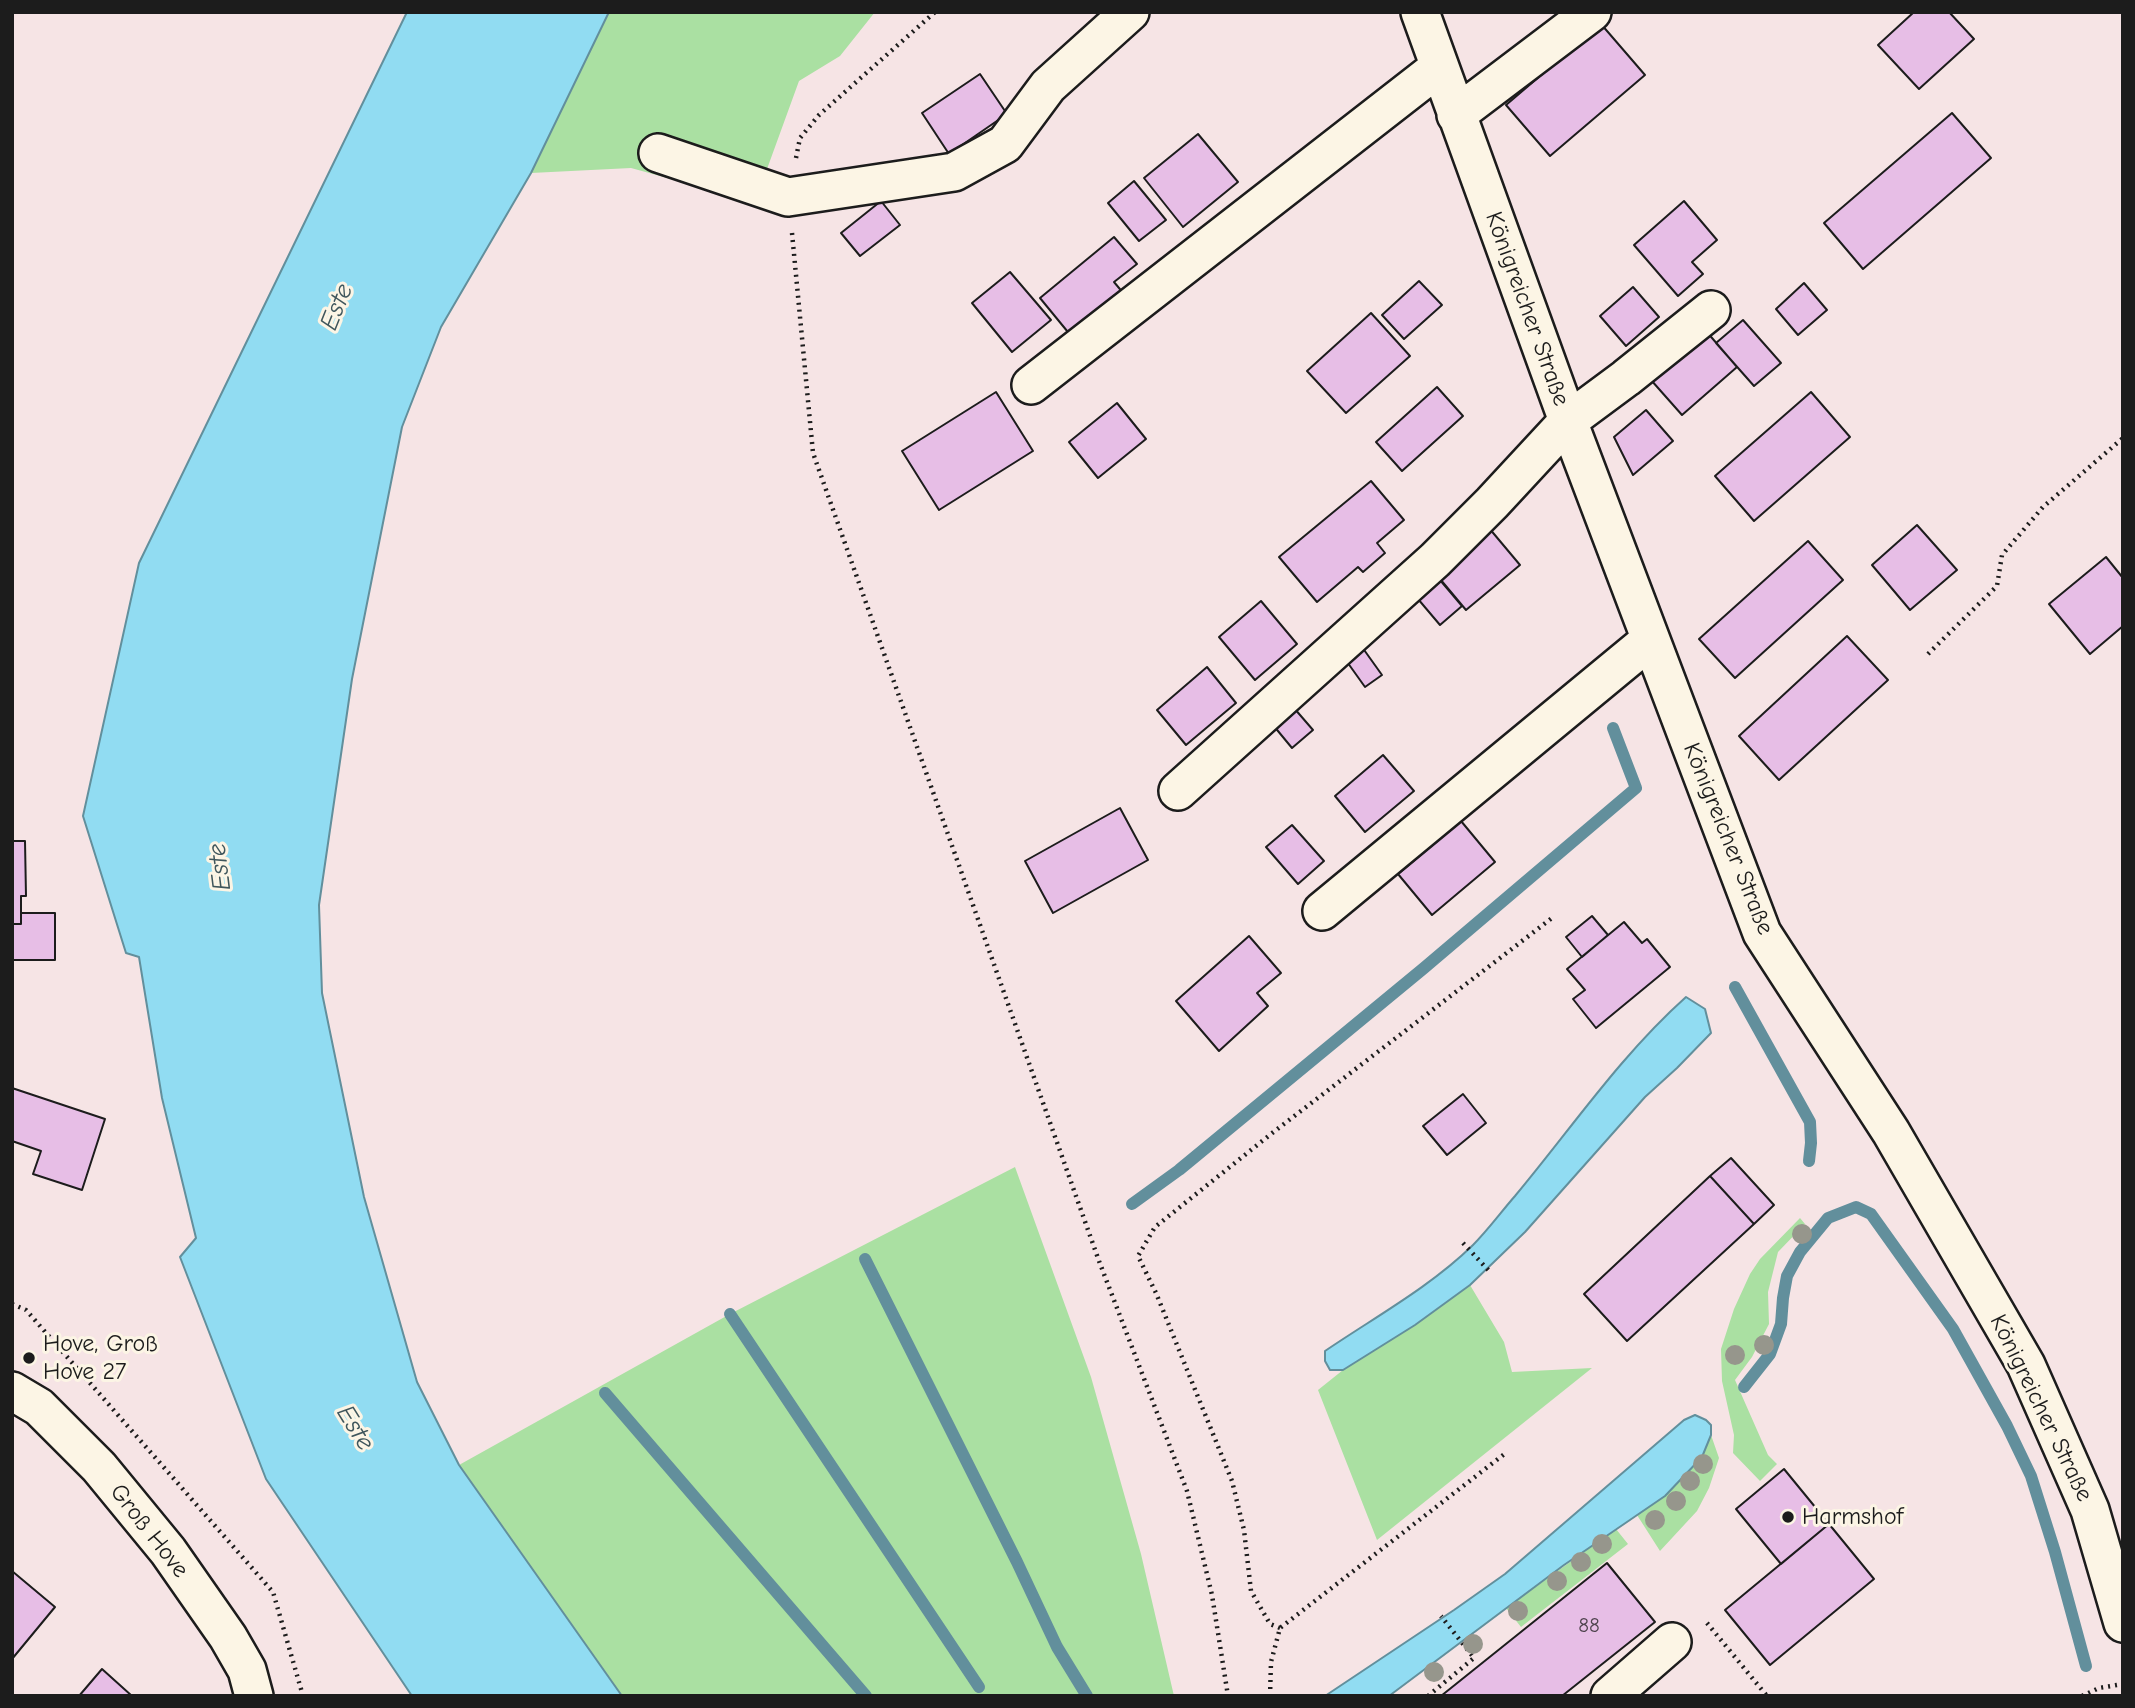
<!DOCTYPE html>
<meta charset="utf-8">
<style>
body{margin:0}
#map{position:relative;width:2135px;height:1708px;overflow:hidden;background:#f6e4e5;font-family:"Comic Neue",sans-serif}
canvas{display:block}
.frame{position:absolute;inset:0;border:14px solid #1c1c1c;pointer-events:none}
</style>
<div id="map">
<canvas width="2135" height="1708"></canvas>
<div class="frame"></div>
</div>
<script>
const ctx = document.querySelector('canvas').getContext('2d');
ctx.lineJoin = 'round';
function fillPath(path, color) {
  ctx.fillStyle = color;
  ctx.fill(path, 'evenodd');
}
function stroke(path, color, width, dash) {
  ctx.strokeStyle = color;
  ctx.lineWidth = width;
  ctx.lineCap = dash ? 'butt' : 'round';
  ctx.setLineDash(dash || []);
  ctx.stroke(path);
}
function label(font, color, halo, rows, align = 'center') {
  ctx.font = font + ' "Comic Neue",sans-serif';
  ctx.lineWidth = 6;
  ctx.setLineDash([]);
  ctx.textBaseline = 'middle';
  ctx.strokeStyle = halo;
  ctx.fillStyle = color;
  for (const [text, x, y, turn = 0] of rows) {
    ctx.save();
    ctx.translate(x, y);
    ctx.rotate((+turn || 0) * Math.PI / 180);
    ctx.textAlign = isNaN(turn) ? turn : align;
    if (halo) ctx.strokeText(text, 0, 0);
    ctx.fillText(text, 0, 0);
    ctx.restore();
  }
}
fillPath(new Path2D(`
 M609,12H875L840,56L799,81L755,202L631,168L531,173Z
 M1015,1167L1091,1377L1141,1554L1174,1696H622L459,1465L730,1314Z
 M1800,1218L1805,1224L1778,1252L1768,1292L1769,1324L1752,1357L1735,1380L1768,1455L1777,1464L1760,1481L1733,1453L1734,1435L1722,1381L1721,1349L1734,1309L1750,1274L1760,1259Z
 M1470,1285L1504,1342L1512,1372L1592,1368L1377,1540L1318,1390L1343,1370L1415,1325Z
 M1711,1435L1719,1458L1709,1488L1697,1511L1660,1551L1637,1515L1665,1496L1702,1457Z
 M1616,1529L1628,1544L1521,1627L1506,1608Z`), '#aae0a2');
const water = new Path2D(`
 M407,12H609L531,173L441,327L402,427L352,679L319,905L322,993L364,1197L417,1382L459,1465L622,1696H412L266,1479L180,1257L196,1238L162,1098L139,957L126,953L83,816L139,563Z
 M1686,997L1705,1009L1711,1033L1677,1068L1645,1097L1525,1232L1470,1285L1415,1325L1343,1370H1330L1325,1361V1351C1375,1317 1430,1287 1473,1245C1488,1230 1501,1212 1515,1196C1571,1129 1620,1056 1686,997Z
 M1695,1415L1706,1420L1711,1425V1435L1702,1457L1665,1496L1564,1565L1389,1696H1325L1454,1610L1505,1574L1684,1420Z`);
fillPath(water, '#91dcf2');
stroke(water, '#628f9c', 2);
stroke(new Path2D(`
 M1735,987L1810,1122L1811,1143L1809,1161
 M1132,1204L1179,1170L1424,968L1636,788L1613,728
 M865,1259L1017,1562L1057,1647L1087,1696
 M730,1314L979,1687
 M1744,1387L1770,1354L1781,1324L1783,1298L1787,1276L1800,1252L1828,1218L1856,1207L1871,1214L1953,1329L2007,1426L2031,1476L2055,1552L2086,1666
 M605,1393L866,1696`), '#628f9c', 12);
const building = new Path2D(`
 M1914,12H1949L1974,39L1919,89L1878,45Z
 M1601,24L1645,75L1550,156L1506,105Z
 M980,74L1007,114L949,154L922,113Z
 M1952,113L1991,158L1863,269L1824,223Z
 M1198,134L1238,182L1183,227L1144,178Z
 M1134,181L1166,220L1139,241L1108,203Z
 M881,201L900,225L860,256L841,233Z
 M1684,201L1717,240L1692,262L1703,274L1678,296L1634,245Z
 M1114,237L1137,264L1114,282L1124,294L1072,337L1040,298Z
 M1010,272L1051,320L1012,352L972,303Z
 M1419,281L1442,305L1404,339L1382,315Z
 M1804,283L1827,310L1798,335L1776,309Z
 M1633,287L1659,317L1626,346L1600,316Z
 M1371,313L1410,356L1346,413L1307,371Z
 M1743,320L1781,363L1754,386L1716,343Z
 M1706,331L1737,367L1682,415L1651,380Z
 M1437,387L1463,416L1402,471L1376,442Z
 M996,392L1033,451L939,510L902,451Z
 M1811,392L1850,437L1754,521L1715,476Z
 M1117,403L1146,439L1098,478L1069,442Z
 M1646,410L1673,441L1633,475L1614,437Z
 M1371,481L1404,520L1377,543L1385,553L1363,572L1358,567L1317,602L1279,557Z
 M1917,525L1957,570L1910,610L1872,565Z
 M1489,528L1520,565L1466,610L1435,573Z
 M1808,541L1843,580L1735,678L1699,639Z
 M2106,557L2123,578V626L2090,654L2049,604Z
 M1440,580L1462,606L1440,625L1418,599Z
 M1261,601L1297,644L1255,680L1219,637Z
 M1847,636L1888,680L1779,780L1739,736Z
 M1362,647L1382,675L1365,687L1345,659Z
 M1207,667L1236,703L1186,745L1157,710Z
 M1294,708L1313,730L1292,748L1273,725Z
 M1383,755L1414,791L1365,832L1335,796Z
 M1120,808L1148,860L1053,913L1025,861Z
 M1461,821L1495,862L1432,915L1398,874Z
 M1292,825L1324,861L1298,884L1266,847Z
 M12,841H25L26,896H21V924H12Z
 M21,913H55V960H12V924H21Z
 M1592,916L1608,935L1582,957L1566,937Z
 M1624,922L1642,943L1647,939L1670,967L1596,1028L1573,999L1585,990L1567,969Z
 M1249,936L1281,973L1257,993L1268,1006L1219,1051L1176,1001Z
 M12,1088L105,1119L82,1190L33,1174L41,1151L12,1141Z
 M1463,1094L1486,1123L1447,1155L1423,1126Z
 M1731,1158L1774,1205L1754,1224L1710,1176Z
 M1710,1176L1754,1224L1627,1341L1584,1294Z
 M1784,1469L1829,1524L1781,1564L1736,1509Z
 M1829,1524L1874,1579L1770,1665L1725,1610Z
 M1607,1563L1655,1622L1562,1696H1441Z
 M12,1571L55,1607L12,1659Z
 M102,1669L132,1696H79Z`);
fillPath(building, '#e7bee6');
stroke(building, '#1c1c1c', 2);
const minor = new Path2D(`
 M1420,12L1568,421L1762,933L1891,1132L2026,1365L2090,1510L2123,1623
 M1456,115L1592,12
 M658,153L788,197L954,172L1005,144L1048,86L1130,12
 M1031,385L1438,68
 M1178,791L1435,560L1492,503L1568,421L1626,378L1711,310
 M1322,911L1650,640
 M12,1391L39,1407L99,1467L168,1551L228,1637L247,1670L254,1696
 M1610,1696L1672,1642`);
stroke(minor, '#1c1c1c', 42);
stroke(new Path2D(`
 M796,158L800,138L819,115L935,12
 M792,233L813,453L1099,1261L1187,1491L1212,1595L1228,1696
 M1928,654L1997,586L2002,555L2043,507L2123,438
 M1463,1243L1491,1273
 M12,1304L26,1310L273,1592L303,1696
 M1707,1623L1767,1696
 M1280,1628L1270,1624L1251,1591L1244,1530L1232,1481L1156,1293L1138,1256L1155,1227L1271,1134L1552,918
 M1270,1696L1271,1662L1280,1628L1507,1452
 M1428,1696L1474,1658L1441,1616
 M2082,1696L2099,1688L2123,1684`), '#1c1c1c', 4.5, [2, 5]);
stroke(minor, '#fcf5e5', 37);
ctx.fillStyle = '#96968c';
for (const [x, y] of [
 [1802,1234],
 [1764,1345],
 [1735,1355],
 [1703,1464],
 [1690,1481],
 [1676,1501],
 [1655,1520],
 [1602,1544],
 [1581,1562],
 [1557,1581],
 [1518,1611],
 [1473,1644],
 [1434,1672]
]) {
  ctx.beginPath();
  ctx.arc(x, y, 10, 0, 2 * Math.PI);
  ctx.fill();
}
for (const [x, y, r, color] of [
 [29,1358,7,"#1c1c1c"],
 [1788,1517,7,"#1c1c1c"]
]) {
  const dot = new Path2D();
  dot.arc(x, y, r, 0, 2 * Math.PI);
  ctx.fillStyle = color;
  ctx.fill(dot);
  stroke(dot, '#fcf5e5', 2.5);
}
label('21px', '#4f444e', null, [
 ["88",1589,1626]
]);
label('24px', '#1c1c1c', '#fcf5e5', [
 ["Königreicher Straße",1527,309,70],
 ["Königreicher Straße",1728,839,68],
 ["Königreicher Straße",2041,1408,64],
 ["Groß Hove",149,1531,52]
]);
label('24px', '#1c1c1c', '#fcf5e5', [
 ["Hove, Groß",43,1344],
 ["Hove 27",43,1372],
 ["Harmshof",1802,1517]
], 'left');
label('italic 26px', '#3f565c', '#fcf5e5', [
 ["Este",337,307,-68],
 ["Este",220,867,-97],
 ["Este",355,1428,58]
]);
</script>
